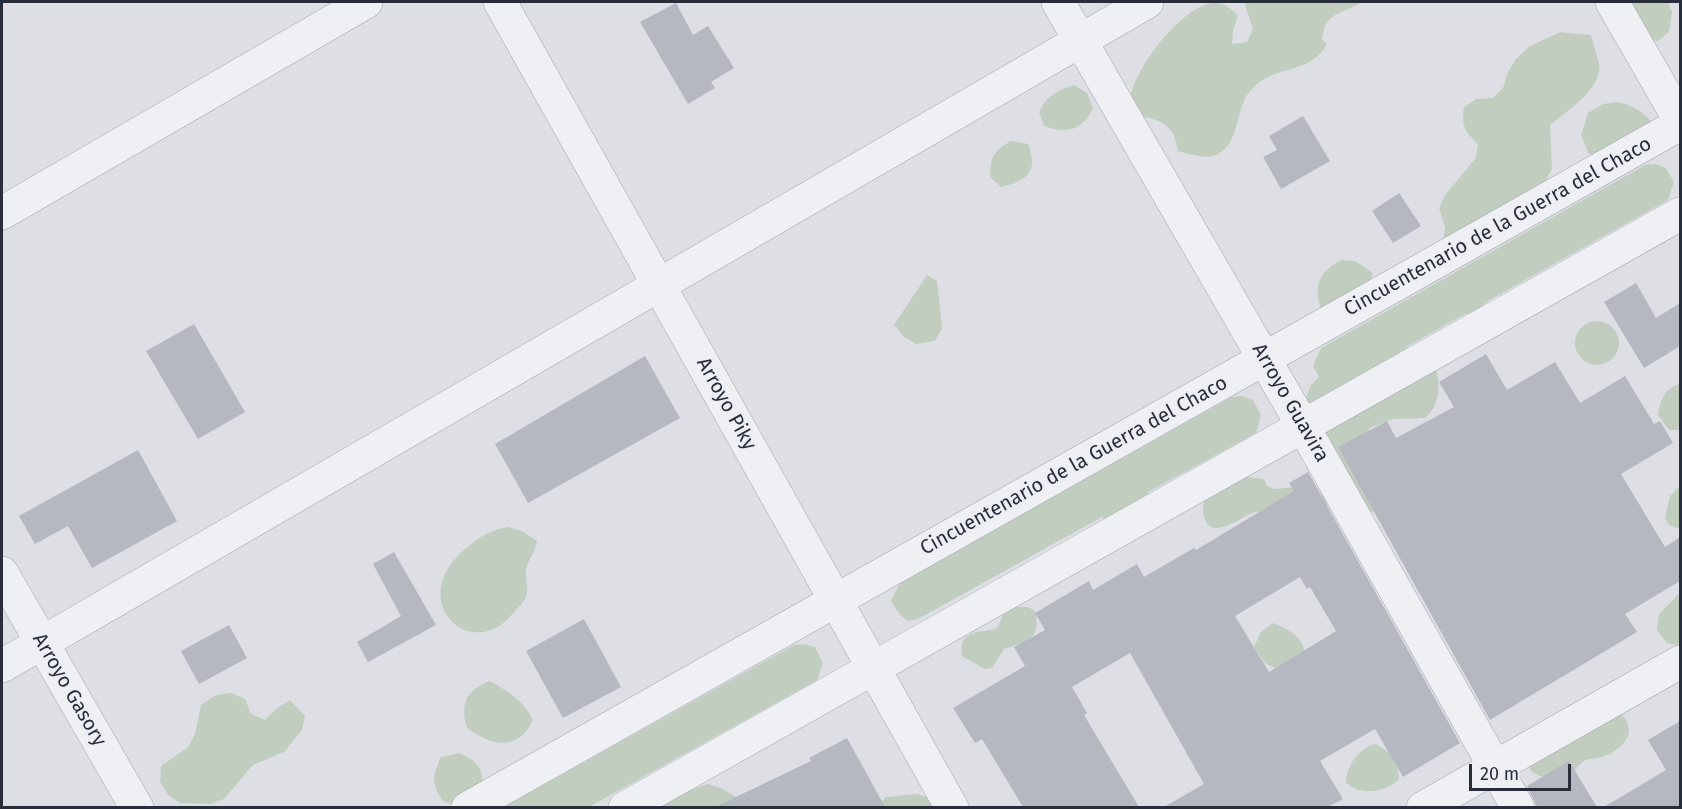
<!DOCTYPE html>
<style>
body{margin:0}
#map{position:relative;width:1682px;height:809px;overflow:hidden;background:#dddfe5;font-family:"Fira Sans",sans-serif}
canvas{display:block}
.frame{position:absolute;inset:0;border:3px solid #282d3a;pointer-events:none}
.scale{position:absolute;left:1469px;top:764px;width:102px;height:27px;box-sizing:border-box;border:3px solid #282d3a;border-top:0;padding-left:8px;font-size:18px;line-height:21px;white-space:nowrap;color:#282d3a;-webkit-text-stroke:4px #eceef3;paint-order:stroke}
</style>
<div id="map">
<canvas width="1682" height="809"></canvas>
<div class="frame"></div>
<div class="scale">20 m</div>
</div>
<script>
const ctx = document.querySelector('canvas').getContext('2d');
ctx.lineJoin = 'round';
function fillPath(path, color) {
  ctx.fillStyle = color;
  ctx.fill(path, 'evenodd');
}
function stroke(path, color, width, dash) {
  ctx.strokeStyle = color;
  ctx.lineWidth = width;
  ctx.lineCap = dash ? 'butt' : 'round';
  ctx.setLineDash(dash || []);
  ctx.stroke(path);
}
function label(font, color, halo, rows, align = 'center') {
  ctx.font = font + ' "Fira Sans",sans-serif';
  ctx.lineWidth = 5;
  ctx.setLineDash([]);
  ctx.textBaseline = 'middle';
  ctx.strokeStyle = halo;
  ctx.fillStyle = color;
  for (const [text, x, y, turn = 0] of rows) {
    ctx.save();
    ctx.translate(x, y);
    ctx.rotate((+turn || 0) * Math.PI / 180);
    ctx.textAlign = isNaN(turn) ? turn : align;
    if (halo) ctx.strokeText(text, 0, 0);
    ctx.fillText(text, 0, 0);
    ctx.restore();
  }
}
fillPath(new Path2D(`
 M1244,2H1361C1341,16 1325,10 1322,40L1327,44C1309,76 1275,63 1251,90C1234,108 1242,140 1218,154C1205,160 1190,154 1178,151C1174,122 1160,121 1135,114C1133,108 1130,101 1131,96C1135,68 1185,2 1215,3C1226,3 1231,9 1238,16L1233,30L1232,44L1247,42L1253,29Z
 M1614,2H1668L1672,12L1669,32L1658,41L1644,38Z
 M1560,32L1591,35C1593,45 1597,54 1599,63C1603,89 1567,111 1550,125L1552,169L1544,183L1443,243L1445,228L1439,208L1445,195L1476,158L1478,144C1465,132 1461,125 1464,107L1476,99L1493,98L1503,88L1507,74L1515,60L1530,46Z
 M1074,85L1087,93L1093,108C1082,131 1067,134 1044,126L1039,112C1047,96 1057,90 1074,85Z
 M1619,102C1639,108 1649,115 1658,134L1610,161L1589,154L1581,135L1588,113L1603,104Z
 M1011,141L1028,144C1039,172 1027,181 1001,187L990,177C990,157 994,150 1011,141Z
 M1655,164L1666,168L1674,182L1668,200L1486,302L1476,313L1465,314L1406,347L1417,351L1434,363C1441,381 1441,405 1425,418L1392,419L1370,428L1367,434L1378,506L1365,518L1304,403L1311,385L1319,377L1313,366L1321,348L1645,165Z
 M1341,260L1355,261L1372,272L1371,286L1322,311C1313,288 1318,272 1341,260Z
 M927,275L937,281L942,328L935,341L916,344L904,337L894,325Z
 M1575 343a22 22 0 1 1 44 0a22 22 0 1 1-44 0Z
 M1680,384V430H1669L1658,415C1660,400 1665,388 1680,384Z
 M1242,396L1253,400L1261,415L1256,433L1148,492V504L1105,522L1102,517L918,619L908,621L900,615L891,601L900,583L1232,397Z
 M1248,477L1264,479L1267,486L1274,489L1298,487L1325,496L1328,503L1321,522C1303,520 1273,510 1256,512C1243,514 1208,547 1203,512C1203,506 1205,500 1204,494L1233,478Z
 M1680,486V529L1669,525L1665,518L1670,496Z
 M508,527L522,531L537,541C535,554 527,561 526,570C525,578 529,591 526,597C523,602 518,608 514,612C473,666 404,602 464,550C478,538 489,530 508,527Z
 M1680,593V646L1667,643L1657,630L1659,614Z
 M1012,607H1028L1035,611C1042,639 1027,642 1004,649L992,668L985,669L962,656C958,628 981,634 997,628L1005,611Z
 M1273,623C1289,630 1304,636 1305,655L1279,670L1265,663L1254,647L1261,632Z
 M804,644L815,647L823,663L817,680L589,807H504L794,645Z
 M490,681C509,692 523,700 533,720C518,752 492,746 467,728C460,703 466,690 490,681Z
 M231,693L245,699L251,714L265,720L276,709L290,700L305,716L302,730L284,752L253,765L224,799L210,804L180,803L168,795L160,782L161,766L188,747L195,734L201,705L216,695Z
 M1618,712C1641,729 1624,749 1603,757C1596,759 1590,758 1584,761C1578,765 1575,771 1570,775C1555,777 1542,781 1530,770V758Z
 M1376,744L1396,757L1399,779C1386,793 1359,796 1346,782C1346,767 1360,746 1376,744Z
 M460,753C478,762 484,768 482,789L459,806L443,801C431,783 432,777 441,757Z
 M707,784L721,788L736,797V808H648Z
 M917,794L927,797L937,808H875L886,797Z`), '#c1cebf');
fillPath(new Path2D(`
 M676,3L693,35L708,26L734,68L711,82L715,88L688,104L640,22Z
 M1303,116L1330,161L1281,189L1263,157L1277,150L1269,136Z
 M1399,193L1421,226L1393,243L1372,211Z
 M1636,283L1656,318L1680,303V346L1644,368L1604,302Z
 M194,324L245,412L198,439L146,351Z
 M1486,354L1507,390L1555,362L1580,403L1625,376L1654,424L1660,421L1673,443L1621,474L1665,547L1680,537V581L1625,614L1637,632L1490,720L1338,447L1387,421L1396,438L1454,407L1439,382Z
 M645,356L680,418L528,503L495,444Z
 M138,450L177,521L92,568L68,526L35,544L19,516Z
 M1308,472L1460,743L1403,777L1375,729L1320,761L1343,799L1328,807H1164L1204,784L1130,653L1072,687L1087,713L1084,715L1139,807H1023L982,739L975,743L953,708L1025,666L1014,647L1045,630L1035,613L1089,581L1093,590L1137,564L1144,577L1194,548L1196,550L1294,491L1289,483ZM1300,577L1307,589L1310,587L1336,631L1269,672L1235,616Z
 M394,552L436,625L368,662L357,642L401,616L373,564Z
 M584,619L621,687L563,718L526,651Z
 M229,625L247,658L199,684L181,651Z
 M1680,721V807H1604L1666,770L1648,740Z
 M847,738L885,807H715L811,761L809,758Z
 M1569,761L1597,807H1537L1527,786Z`), '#b5b8c1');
const street = new Path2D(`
 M500,2L952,808
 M1058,2L1303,426L1518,808
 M1612,2L1680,120
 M2,213L366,2
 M2,573L137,808
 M2,666L1147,2
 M468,808L1680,124
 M625,808L1680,214
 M1423,808L1680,662`);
stroke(street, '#a3a6ae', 34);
stroke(street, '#eff0f4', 33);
label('20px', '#282d3a', '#eceef3', [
 ["Cincuentenario de la Guerra del Chaco",1498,227,-29],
 ["Arroyo Guavira",1290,403,60],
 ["Arroyo Piky",726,404,61],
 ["Cincuentenario de la Guerra del Chaco",1074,466,-29],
 ["Arroyo Gasory",69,690,60]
]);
</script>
